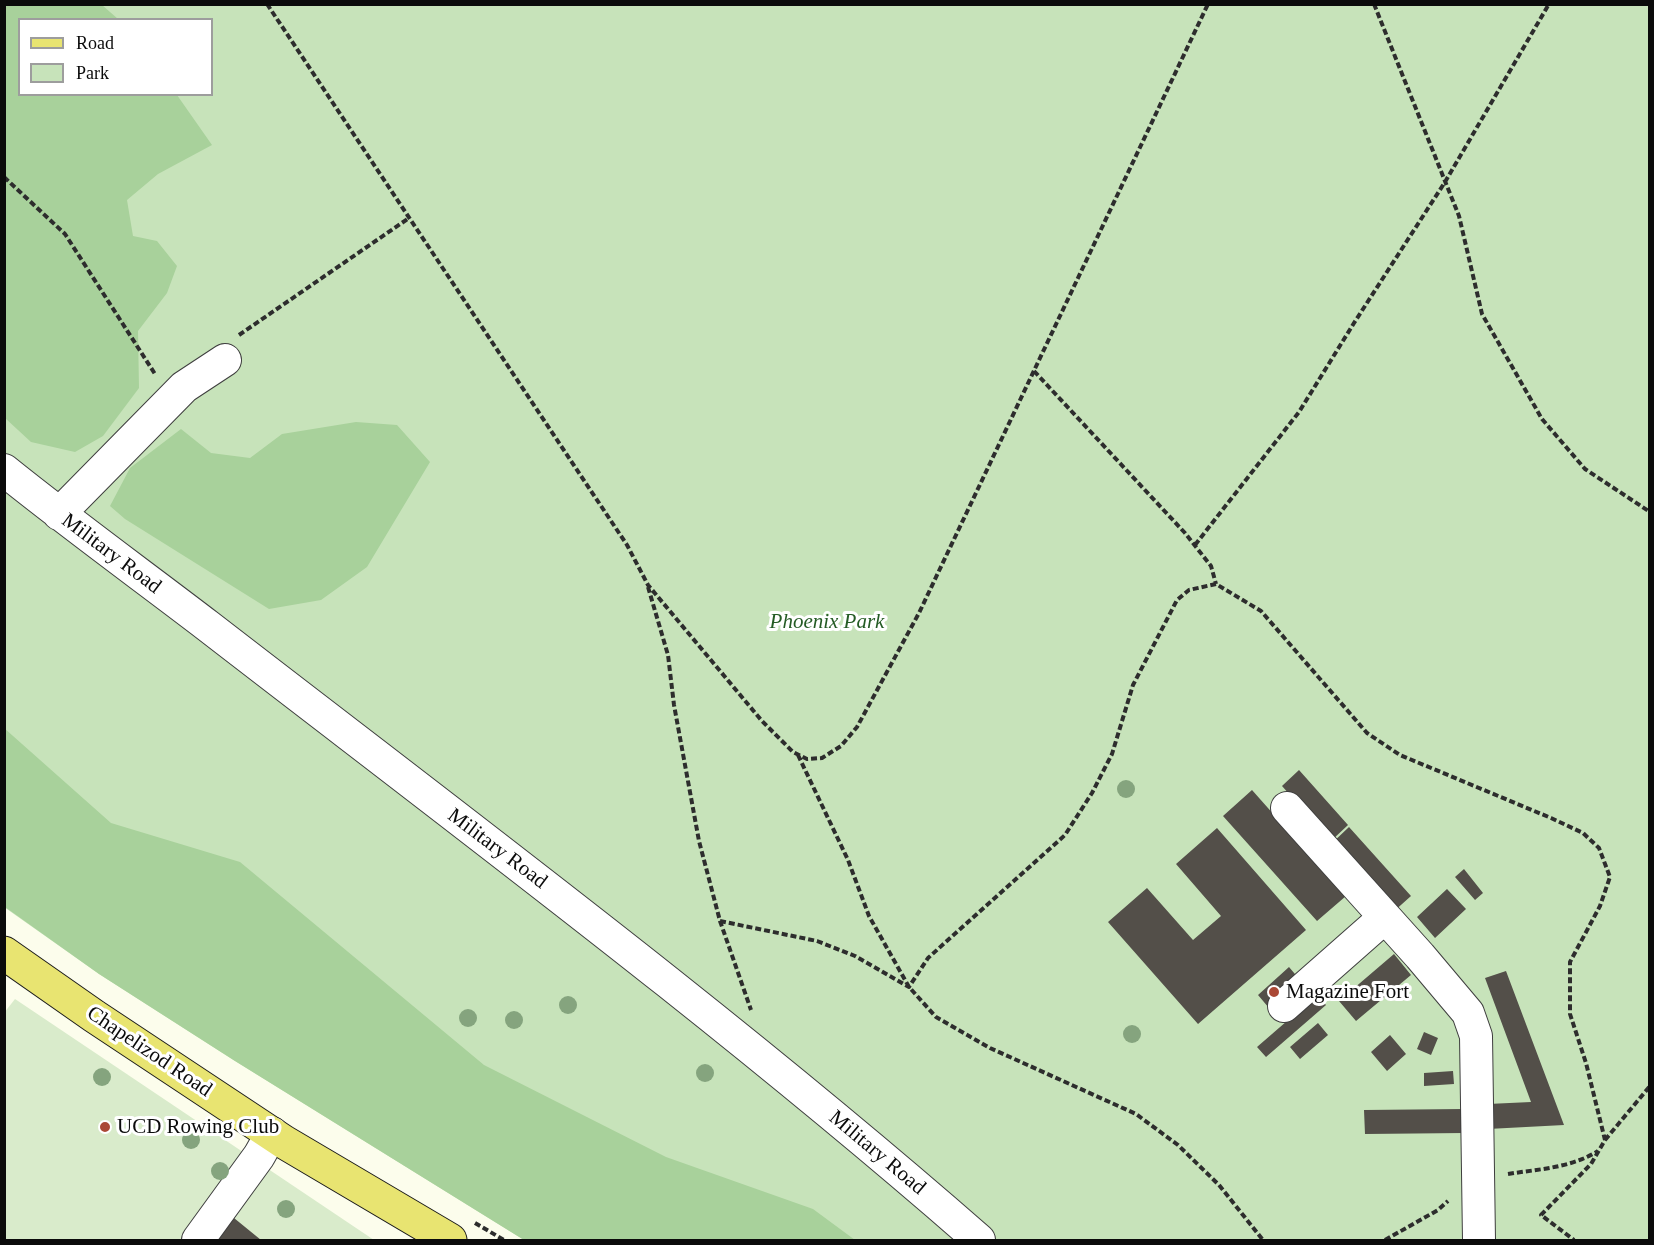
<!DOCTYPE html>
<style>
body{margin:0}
#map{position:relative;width:1654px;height:1245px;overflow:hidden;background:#fcfdec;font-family:Georgia,serif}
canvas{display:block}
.frame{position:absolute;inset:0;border:6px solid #0b0b0b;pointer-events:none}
.legend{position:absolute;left:18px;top:18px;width:195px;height:78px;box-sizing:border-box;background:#fff;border:2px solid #9d9d9d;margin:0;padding:8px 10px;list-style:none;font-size:18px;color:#0b0b0b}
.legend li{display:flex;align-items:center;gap:12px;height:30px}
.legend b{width:30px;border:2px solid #9d9d9d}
</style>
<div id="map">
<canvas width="1654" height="1245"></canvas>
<div class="frame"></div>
<ul class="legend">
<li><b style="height:8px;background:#e8e471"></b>Road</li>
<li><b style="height:16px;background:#c7e3ba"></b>Park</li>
</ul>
</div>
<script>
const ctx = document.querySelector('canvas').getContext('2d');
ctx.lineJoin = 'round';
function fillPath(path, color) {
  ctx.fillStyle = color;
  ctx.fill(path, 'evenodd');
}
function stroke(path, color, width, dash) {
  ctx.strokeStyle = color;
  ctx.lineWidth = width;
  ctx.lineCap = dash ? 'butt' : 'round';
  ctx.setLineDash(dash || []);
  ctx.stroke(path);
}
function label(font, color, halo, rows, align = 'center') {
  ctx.font = font + ' Georgia,serif';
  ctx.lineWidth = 6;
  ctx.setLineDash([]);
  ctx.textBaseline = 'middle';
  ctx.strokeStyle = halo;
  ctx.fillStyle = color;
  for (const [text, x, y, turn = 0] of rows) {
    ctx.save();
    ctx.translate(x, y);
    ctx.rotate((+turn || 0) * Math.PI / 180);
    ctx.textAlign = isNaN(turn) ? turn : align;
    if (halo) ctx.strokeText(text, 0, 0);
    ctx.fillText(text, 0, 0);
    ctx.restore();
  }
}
fillPath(new Path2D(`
 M4,5H1649V1240H524L235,1061L99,974L4,907ZM20,20H212V94H20Z`), '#c7e3ba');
fillPath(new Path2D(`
 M4,5H102L118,19L20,20V94L177,95L212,145L158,174L127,200L133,236L157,241L177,266L167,293L138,331L139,388L103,436L75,452L31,442L5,418Z
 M356,422L397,425L430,462L367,567L321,600L269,609L125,519L110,506L130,468L181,429L211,453L250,458L282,434Z
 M4,728L111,823L240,862L484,1065L666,1157L813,1209L855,1240H524L235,1061L99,974L5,907Z`), '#a8d19b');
fillPath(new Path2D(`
 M15,999L374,1240H5L4,1013Z`), '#d9ebcb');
fillPath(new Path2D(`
 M1299,770L1348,825L1331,841L1282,786Z
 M1252,790L1346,896L1317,921L1223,816Z
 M1349,827L1411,896L1392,913L1330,845Z
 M1217,828L1306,930L1198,1024L1108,922L1147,888L1193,940L1221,916L1176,864Z
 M1464,869L1483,893L1475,900L1455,877Z
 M1447,889L1466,909L1435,938L1417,917Z
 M1394,954L1411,975L1356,1021L1339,1001Z
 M1289,967L1300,980L1269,1008L1258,995Z
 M1506,971L1564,1125L1488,1129V1104L1531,1102L1485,978Z
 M1317,995L1326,1005L1266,1057L1257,1047Z
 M1318,1023L1328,1035L1300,1059L1290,1047Z
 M1424,1032L1438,1038L1431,1055L1417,1049Z
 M1390,1035L1406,1054L1387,1071L1371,1052Z
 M1453,1071L1454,1084L1424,1086V1073Z
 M1463,1109L1464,1133L1365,1134L1364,1110Z
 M234,1218L261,1240H215Z`), '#534f49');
const minor = new Path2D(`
 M4,470C71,524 140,574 208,626C468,827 732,1024 979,1240
 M59,514L184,387L225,360
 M1287,808L1420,956L1468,1013L1476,1036L1479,1240
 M1284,1006L1385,917
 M198,1240L259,1156L272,1133`);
const major = new Path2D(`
 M4,953L94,1016L284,1142L450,1240`);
stroke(minor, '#3e3e3e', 34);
stroke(major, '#1c1c1c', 35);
stroke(new Path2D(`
 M267,4L627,545L648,585L762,721L793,752L807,759L822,758L841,746L857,727L919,613L1208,4
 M1374,4L1459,216L1482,314L1542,419L1585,469L1650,512
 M4,177L65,234L155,374
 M239,335L409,218
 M1034,371L1185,533L1211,566L1216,584
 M1195,545L1299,412L1354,323L1445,182L1549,4
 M648,587L668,655L674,705L699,841L720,921L751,1010
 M798,755L848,860L869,916L909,987L936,1017L990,1048L1136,1114L1178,1145L1219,1185L1263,1240
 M720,921L817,941L855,956L909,987L928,958L1065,835L1092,793L1112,754L1133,685L1177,600L1189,590L1216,584L1261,611L1367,733L1400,755L1551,818L1583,833L1599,848L1610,877L1600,906L1570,962V1014L1586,1063L1605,1140L1591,1164L1541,1215L1574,1240
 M1605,1140L1650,1086
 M1508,1174C1539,1169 1571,1168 1598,1151
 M475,1223L504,1240
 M1385,1240L1438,1210L1448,1201`), '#2d2d2d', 4, [6, 3]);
stroke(minor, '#fff', 32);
stroke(major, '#e8e471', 33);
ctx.fillStyle = '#85a47e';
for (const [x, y] of [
 [1126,789],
 [568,1005],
 [468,1018],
 [514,1020],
 [1132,1034],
 [705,1073],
 [102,1077],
 [191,1140],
 [220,1171],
 [286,1209]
]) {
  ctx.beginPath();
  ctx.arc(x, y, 9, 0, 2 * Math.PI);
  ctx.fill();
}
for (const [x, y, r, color] of [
 [1274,992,6,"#aa4835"],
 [105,1127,6,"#aa4835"]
]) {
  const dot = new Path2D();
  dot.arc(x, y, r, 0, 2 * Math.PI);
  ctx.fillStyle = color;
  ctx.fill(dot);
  stroke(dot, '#fff', 2);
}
label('21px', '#0b0b0b', '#fff', [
 ["Military Road",111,554,37],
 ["Military Road",497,849,37],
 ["Chapelizod Road",149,1052,34],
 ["Military Road",877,1153,40]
]);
label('italic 21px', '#245b24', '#fff', [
 ["Phoenix Park",827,622]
]);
label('21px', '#0b0b0b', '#fff', [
 ["Magazine Fort",1286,992],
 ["UCD Rowing Club",117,1127]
], 'left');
</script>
